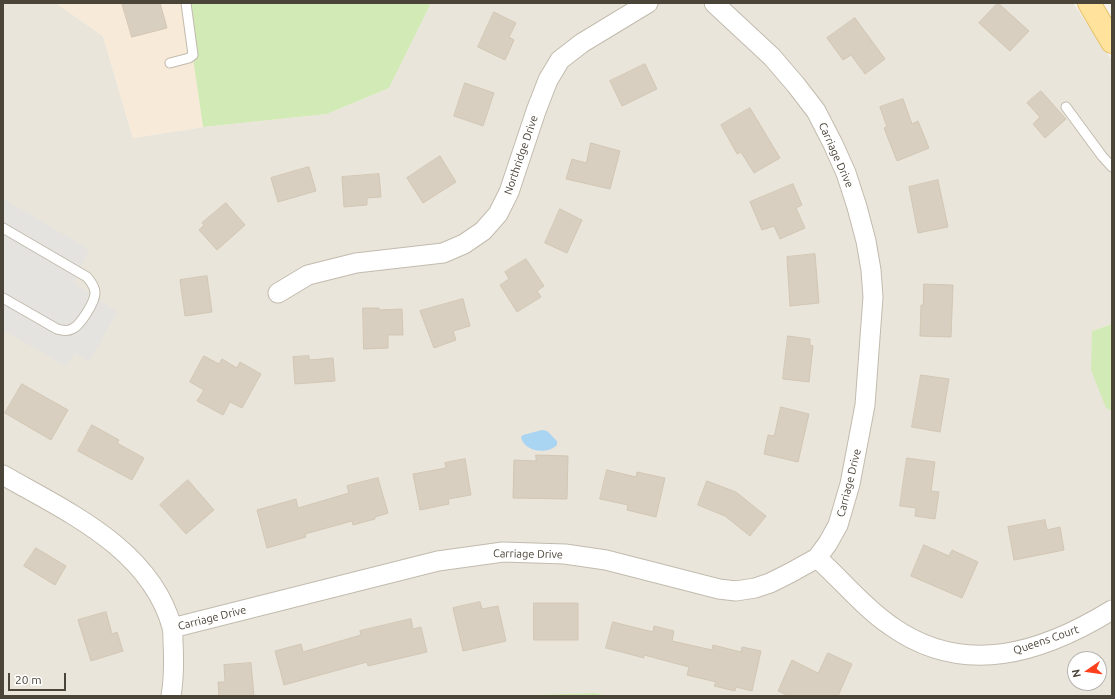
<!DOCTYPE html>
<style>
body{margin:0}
#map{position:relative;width:1115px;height:699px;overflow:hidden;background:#f6f3ec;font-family:Ubuntu,sans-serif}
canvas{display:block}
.frame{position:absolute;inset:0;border:4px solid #4b4439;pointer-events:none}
.north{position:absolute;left:1067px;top:651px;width:40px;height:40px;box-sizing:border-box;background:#fff;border:1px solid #b7b4b0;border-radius:50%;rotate:257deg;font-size:11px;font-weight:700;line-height:16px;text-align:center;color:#4b4439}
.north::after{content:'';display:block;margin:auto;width:14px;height:18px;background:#fc3f1d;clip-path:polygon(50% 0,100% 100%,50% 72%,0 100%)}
.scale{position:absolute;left:8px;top:673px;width:58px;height:18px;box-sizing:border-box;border:2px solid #4b4439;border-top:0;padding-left:5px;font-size:12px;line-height:14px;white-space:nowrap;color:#4b4439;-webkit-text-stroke:3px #fff;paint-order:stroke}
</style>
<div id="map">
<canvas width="1115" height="699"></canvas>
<div class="frame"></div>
<div class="north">N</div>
<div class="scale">20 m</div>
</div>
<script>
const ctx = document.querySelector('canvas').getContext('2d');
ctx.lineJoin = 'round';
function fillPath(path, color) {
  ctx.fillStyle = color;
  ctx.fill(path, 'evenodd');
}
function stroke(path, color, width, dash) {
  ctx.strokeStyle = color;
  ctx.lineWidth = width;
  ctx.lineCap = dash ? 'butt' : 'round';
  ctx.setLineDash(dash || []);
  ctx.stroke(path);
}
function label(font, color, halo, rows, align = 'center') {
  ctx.font = font + ' Ubuntu,sans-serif';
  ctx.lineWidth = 4;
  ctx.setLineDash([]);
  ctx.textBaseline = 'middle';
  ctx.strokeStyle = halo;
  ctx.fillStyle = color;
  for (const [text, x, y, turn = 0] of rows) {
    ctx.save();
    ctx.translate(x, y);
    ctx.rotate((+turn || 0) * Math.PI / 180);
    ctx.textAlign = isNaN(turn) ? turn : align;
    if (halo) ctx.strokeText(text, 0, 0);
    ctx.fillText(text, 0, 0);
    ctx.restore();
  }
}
fillPath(new Path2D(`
 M3,3H56L103,36L133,138L203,127L327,114L389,88L431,3H1073L1112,60V324L1092,331L1106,408L1112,411V696H609L595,693L499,696H3ZM1075,659H1099V683H1075Z`), '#eae5da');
fillPath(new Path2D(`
 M56,3H185L203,127L133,138L103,36Z`), '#f7ead8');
fillPath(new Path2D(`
 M185,3H431L389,88L327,114L203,127Z
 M1112,324V411L1106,408L1091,370L1092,331Z
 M595,693L609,696H499Z`), '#d2eab5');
fillPath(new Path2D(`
 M3,199L89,249L74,283L117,312L89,362L75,353L66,366L3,330Z`), '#e5e3e0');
fillPath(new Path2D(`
 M542,430L547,431L557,441V445C547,455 524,452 521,437L523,435Z`), '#a9d4f2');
const building = new Path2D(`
 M122,3H160L167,28L132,37Z
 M998,3L1029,31L1010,51L979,23Z
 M494,12L516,23L509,37L514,40L505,60L478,47Z
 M855,18L885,59L865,74L851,55L843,60L827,38Z
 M645,64L657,89L622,106L610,81Z
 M465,83L494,93L483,126L454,116Z
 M1041,91L1066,119L1045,138L1033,124L1040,117L1027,103Z
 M903,99L912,124L918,121L929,148L897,161L884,128L887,127L880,107Z
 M750,108L780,158L754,173L741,152L737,154L721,125Z
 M591,143L620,151L610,189L566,179L572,159L586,163Z
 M440,156L456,182L423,203L407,178Z
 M309,167L316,191L278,202L271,178Z
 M379,174L381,197L367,198V205L344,207L342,177Z
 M938,180L948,227L918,233L909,187Z
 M793,184L802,205L796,208L805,228L780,239L774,226L762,230L750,202Z
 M226,203L245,225L217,250L199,230L204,225L202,223Z
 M560,209L582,220L567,253L545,243Z
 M815,254L819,303L790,306L787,257Z
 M526,259L544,286L537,291L541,297L517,312L500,285L509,279L505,272Z
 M207,276L212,312L185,316L180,280Z
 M924,284L953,285L951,337L920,336L921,305H923Z
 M463,299L470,326L453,331L456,340L434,348L420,311Z
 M363,308H379V310L402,309L403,335H388V348L364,349Z
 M788,336L810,339V345L813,346L809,382L783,379Z
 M204,356L219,364L222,359L237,368L240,362L261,374L242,408L230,402L223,415L197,401L204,390L190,382Z
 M309,356V360L333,358L335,381L295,384L293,357Z
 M921,375L949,379L940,432L912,427Z
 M22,384L68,410L51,440L5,413Z
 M781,407L809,414L798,462L764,454L768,435L774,436Z
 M92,425L119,440L117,443L144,458L132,480L78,451Z
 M536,455L568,456L567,499L513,498L514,460L536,461Z
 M907,458L935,462L931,491L939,492L935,519L915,516L916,508L900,506Z
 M465,459L471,495L448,499L449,504L420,510L413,474L446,468L445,463Z
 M607,470L636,477L637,472L665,478L656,517L627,510L628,505L600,499Z
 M378,478L388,513L375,517V519L353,525L352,521L305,534L306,537L267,548L257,510L296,499L298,508L349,493L347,486Z
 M188,480L214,510L186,534L160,505Z
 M707,481L736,492L766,516L750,536L725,516L698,505Z
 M1045,520L1047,530L1060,527L1064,550L1014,560L1008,527Z
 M924,545L949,556L952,550L978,562L962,598L911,576Z
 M36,548L66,566L55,585L24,566Z
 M480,602L482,609L498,606L506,641L463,651L453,608Z
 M534,603H578V640H534Z
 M106,612L112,634L117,632L123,651L91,661L78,620Z
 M411,619L413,629L421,627L427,652L368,666L367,662L284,685L275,651L301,644L303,652L361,635L360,631Z
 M613,622L653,632L654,626L674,631L672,641L712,650L713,645L741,652L742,647L761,651L752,691L736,687L735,691L714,686L716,682L687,675L689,667L644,655V658L606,648Z
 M828,653L852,664L838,696H789L778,691L792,660L818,673Z
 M251,663L254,696H219L218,682H225L224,665Z`);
fillPath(building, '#d8cfc1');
stroke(building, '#d3c7b4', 1);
const lane = new Path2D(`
 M170,63L189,58L193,55L186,3
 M1066,107L1102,156L1112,167
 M3,228L87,277C90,281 95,286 95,293C95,302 80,326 72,329C67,332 62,330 57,329L3,298`);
const street = new Path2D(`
 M278,293L308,275L356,263L443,253L464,244L483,231L498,214L509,192L536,111L548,80L560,60L582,43L648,3
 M3,475C67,512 150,548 172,627C173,631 173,637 173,642C174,660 174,678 171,696
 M817,558C842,580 863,607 891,626C964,678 1042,653 1112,610
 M172,628L438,561L503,552L565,554L606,560L719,589L736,591L755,588L770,583L790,573L817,558L828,543L838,525L850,484L865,405L873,297L871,270L866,241L857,207L846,173L833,144L816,111L796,85L772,57L714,3`);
const primary = new Path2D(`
 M1089,3L1112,42`);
stroke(lane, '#c2bbae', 11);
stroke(street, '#c2bbae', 21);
stroke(primary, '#e6c16a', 24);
stroke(lane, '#fff', 9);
stroke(street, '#fff', 19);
stroke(primary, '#ffe39c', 22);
label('11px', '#4b4439', '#fff', [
 ["Northridge Drive",521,155,-71],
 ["Carriage Drive",836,155,66],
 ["Carriage Drive",849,483,-76],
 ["Carriage Drive",528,554,1],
 ["Carriage Drive",212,618,-14],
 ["Queens Court",1046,640,-19]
]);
</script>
